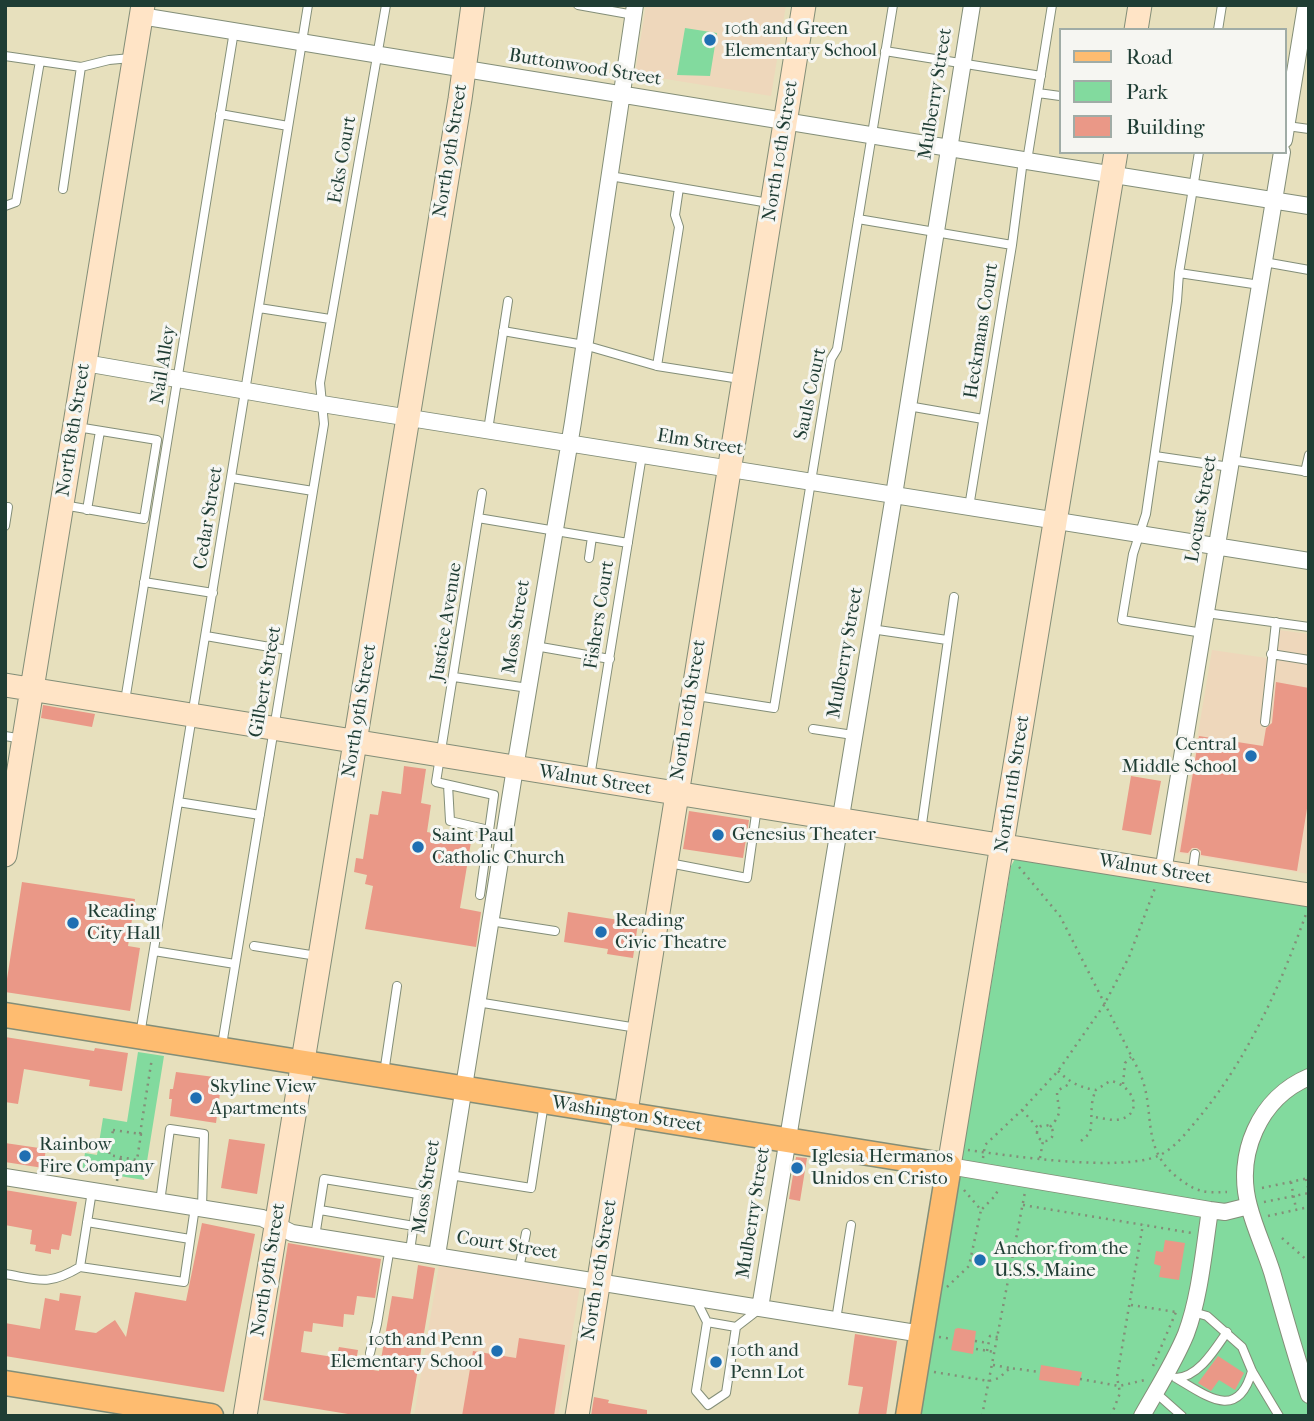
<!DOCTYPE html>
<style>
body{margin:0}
#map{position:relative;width:1314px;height:1421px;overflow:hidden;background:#e7e0bd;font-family:"IM FELL French Canon",serif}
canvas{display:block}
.frame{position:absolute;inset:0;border:7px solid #1f3d34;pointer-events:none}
.legend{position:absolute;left:1059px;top:28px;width:228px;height:126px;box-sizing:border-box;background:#f6f6f2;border:2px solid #a0aca6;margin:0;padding:9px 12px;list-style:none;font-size:21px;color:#1f3d34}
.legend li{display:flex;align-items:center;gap:14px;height:35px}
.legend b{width:35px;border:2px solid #a0aca6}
</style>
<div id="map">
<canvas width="1314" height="1421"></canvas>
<div class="frame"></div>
<ul class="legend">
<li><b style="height:9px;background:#febc70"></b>Road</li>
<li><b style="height:19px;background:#82da9e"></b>Park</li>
<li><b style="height:19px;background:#ea9887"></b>Building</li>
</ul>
</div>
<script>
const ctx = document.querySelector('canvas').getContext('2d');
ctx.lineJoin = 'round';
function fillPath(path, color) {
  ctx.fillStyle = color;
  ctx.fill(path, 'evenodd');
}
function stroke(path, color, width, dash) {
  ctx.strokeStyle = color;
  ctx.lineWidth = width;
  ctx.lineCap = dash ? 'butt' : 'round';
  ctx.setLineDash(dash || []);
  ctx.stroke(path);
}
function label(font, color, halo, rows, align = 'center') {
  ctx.font = font + ' "IM FELL French Canon",serif';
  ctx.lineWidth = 6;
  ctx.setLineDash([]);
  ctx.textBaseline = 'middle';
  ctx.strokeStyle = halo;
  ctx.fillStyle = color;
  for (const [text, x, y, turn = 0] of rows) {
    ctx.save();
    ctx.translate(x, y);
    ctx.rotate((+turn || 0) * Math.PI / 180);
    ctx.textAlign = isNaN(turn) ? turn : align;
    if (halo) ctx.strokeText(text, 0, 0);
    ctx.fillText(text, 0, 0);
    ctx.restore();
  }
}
fillPath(new Path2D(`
 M646,5H786L771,96L635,74Z
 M1272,629L1309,634V874L1178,853L1212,650L1267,658Z
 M439,1265L580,1286L558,1416H414Z`), '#eed7bb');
fillPath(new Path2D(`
 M685,28L717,33L710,76L677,75Z
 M1015,859L1309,905V1416H919L1011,866Z
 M138,1052L164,1056L144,1180L82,1170L85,1153L97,1155L103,1118L127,1122Z`), '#82da9e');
fillPath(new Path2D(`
 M1276,682L1309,688V796L1297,871L1201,855V851L1197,848H1192L1188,853L1180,852L1199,736L1263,746L1266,728L1272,723Z
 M43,705L95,714L92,727L41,718Z
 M404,766L426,769L421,803L431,805L427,832L453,837L454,833L472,836L460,908L481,912L476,947L365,929L373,886L365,884L367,875L354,872L356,858L363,859L370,814L378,815L382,791L401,794Z
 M1131,776L1161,781L1151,835L1122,830Z
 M689,811L749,820L743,858L683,849Z
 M22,882L135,899L128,946L140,948L130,1011L5,992Z
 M568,912L638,923L633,958L607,954L608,949L564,942Z
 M5,1037L94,1051L95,1048L128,1053L122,1091L89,1086L90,1080L24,1069L18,1104L5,1102Z
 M176,1072L222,1078L216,1123L170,1116L172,1099H169L170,1089H173Z
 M229,1139L265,1144L257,1194L221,1188Z
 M5,1143L46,1149L43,1168L5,1162Z
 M796,1157L807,1158L800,1201L789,1199Z
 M5,1190L77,1202L71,1236L62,1234L59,1250L51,1249V1254L35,1251L36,1245L30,1244L32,1230L5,1225Z
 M202,1223L255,1234L224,1392L5,1356V1323L40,1329L45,1298L59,1301L60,1293L81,1296L75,1330L96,1333L115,1320L126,1337L135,1292L186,1301Z
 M1165,1240L1185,1243L1179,1280L1159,1277L1161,1266L1154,1264L1156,1251L1163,1252Z
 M288,1243L381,1259L375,1298L357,1296L354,1315L344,1314L343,1327L313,1323L312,1332L304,1331L301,1352L327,1356L337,1355L339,1347L358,1350L355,1367L379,1371L392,1296L413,1299L418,1265L435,1268L410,1416H360L263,1400Z
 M958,1328L976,1331L973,1354L951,1350L955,1329Z
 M855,1334L897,1341L886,1416H858L863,1387L848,1385Z
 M519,1338L565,1345L554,1416H462L473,1351L516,1358Z
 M1218,1356L1244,1373L1235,1390L1219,1380L1211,1391L1198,1383Z
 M1041,1365L1082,1372L1079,1386L1039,1380Z
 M594,1397L609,1400L608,1403L647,1410V1416H591Z`), '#ea9887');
const lane = new Path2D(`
 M578,5L634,15
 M1218,30L1222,5
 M885,51L1041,76
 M5,56L81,67
 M1038,93L1060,96
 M220,114L288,126
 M1287,126L1309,129
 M1199,152L1179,273L1177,301L1146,514L1133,554L1122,620L1203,633
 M610,176L769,203
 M63,189L81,67L109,60L131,58
 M5,206L16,202L40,61
 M858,219L1012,245
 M1264,262L1309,270
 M1179,273L1260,285
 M259,308L330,319
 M503,331L584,345L657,366L740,379
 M657,366L679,227L675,215L679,188
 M908,406L983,419
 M488,430L508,301
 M1155,456L1230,467
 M1231,460L1309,472
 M1305,472L1309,455
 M232,478L313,491
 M63,505L144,519L157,440L77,427
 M5,507H8L5,526
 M969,507L1012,245L1023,160L1027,161L1052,5
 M87,510L100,431
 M478,518L628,543
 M589,558L592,537
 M144,582L213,593
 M1206,613L1309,627
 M871,629L947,640
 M206,636L287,650
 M535,646L610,659
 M1271,654L1309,660
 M454,677L528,688
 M697,696L774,708L831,359L837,349L893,5
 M125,701L234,31
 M1265,722L1276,622
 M813,729L853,735
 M5,736L23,739
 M590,777L642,455
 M448,785L450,821L489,830
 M178,802L260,815
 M921,831L954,597
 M669,863L747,878L757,807
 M1192,876L1195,854
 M480,895L494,795L436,782L482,493
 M490,921L555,931
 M254,946L317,956
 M154,951L235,964
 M477,1002L637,1028
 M140,1035L308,5
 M222,1045L324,424L320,383L386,5
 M384,1073L397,986
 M450,1175L531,1188L544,1103
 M92,1191L80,1267L184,1282L195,1207
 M160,1202L170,1129L204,1134L202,1208
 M320,1210L414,1226
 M87,1222L190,1239
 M315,1237L324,1179L418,1194L410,1251
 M519,1269L526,1233
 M5,1274C40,1280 48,1286 80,1267
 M695,1298L707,1322L696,1391L708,1405L726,1393L736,1327L758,1310
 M1193,1312L1207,1316L1242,1347L1252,1371L1279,1416
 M836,1320L851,1225
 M707,1322L736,1327
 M370,1353L377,1324L390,1247
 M1176,1378C1208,1397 1238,1421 1252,1371
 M1176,1378C1199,1377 1215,1349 1227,1332
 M1155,1392L1182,1416`);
const street = new Path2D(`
 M141,16L1023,160
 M1284,140L1306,5
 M1027,161L1309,206
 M85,363L322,404L1309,561
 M1163,872L1282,152
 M1309,1077C1259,1098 1235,1155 1249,1206C1255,1229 1265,1250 1272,1272C1284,1313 1295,1355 1309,1395
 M949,1166L1210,1210L1225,1212L1249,1206
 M5,1177L262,1218L292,1233L922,1334
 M437,1255L515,768L573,422L635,5
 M760,1308L894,495L972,5
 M1142,1416C1157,1389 1174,1363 1186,1334C1200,1297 1204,1249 1210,1210`);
const secondary = new Path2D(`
 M1136,30L1140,5
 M5,685L1309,895
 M5,855L143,5
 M949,1166L1116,152
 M245,1416L460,99L473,5
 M577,1416L804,5`);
const primary = new Path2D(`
 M5,1015L949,1166L908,1416
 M5,1383L211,1416`);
stroke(lane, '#838e78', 10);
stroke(street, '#838e78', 18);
stroke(secondary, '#838e78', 25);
stroke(primary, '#838e78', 27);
stroke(new Path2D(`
 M1019,867L1060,916L1139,1071C1157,1110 1139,1147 1177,1177C1196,1192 1203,1193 1227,1192
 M1058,1071C1069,1082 1081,1088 1096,1090L1110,1081C1133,1084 1144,1113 1121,1119C1112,1122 1101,1117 1092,1117
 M1123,1084L1125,1063L1131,1057
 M1022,1110L1038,1128
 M1037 1133a8 8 0 1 1 16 0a8 8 0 1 1-16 0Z
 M1050,1127C1065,1111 1057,1108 1057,1091L1071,1083
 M113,1130L141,1134L137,1160L109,1155Z
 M140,1134L152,1058
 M1081,1141L1090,1133C1093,1118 1089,1104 1096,1090
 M968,1150C1011,1156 1120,1172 1158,1156C1174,1149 1186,1133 1197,1120C1247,1060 1280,987 1306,914
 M983,1158L985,1145L1022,1110L1058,1071L1104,1005L1129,957L1155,888
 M1040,1158L1043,1141
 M1306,1179L1309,1191
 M117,1181L121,1157
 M1291,1182L1296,1209
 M1262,1188L1309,1178
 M964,1190L981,1210L995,1196L998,1190
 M1264,1202L1309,1193
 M1023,1205L1192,1233
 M1268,1216L1309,1207
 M1282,1238L1309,1262
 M947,1287L969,1266L981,1210
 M1131,1305L1176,1312
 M939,1337L952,1339
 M975,1341L988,1343
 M976,1349L995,1352
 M987,1351L990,1336L998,1337
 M993,1365L1010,1368
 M1153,1366L1176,1312
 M934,1372L989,1381L999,1378L1010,1368L1040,1372
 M1080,1379L1119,1386L1145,1380
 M982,1416L1025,1192
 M1111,1416L1120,1393L1117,1377L1143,1224`), '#838e78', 2.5, [2, 5]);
stroke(lane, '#fff', 8);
stroke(street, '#fff', 16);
stroke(secondary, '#ffe4c6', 23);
stroke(primary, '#febc70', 24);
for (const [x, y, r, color] of [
 [710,40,7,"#1f6fb2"],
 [1251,756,7,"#1f6fb2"],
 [718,835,7,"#1f6fb2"],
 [418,847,7,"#1f6fb2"],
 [73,923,7,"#1f6fb2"],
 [601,932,7,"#1f6fb2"],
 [196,1098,7,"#1f6fb2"],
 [25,1156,7,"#1f6fb2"],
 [797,1168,7,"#1f6fb2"],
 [980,1260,7,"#1f6fb2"],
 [497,1351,7,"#1f6fb2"],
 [716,1362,7,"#1f6fb2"]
]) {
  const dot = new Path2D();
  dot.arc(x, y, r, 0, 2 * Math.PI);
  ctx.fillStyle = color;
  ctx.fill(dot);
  stroke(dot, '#f6f6f2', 2.5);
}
label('19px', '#1f3d34', '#f6f6f2', [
 ["10th and Green",724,29],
 ["Elementary School",724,51],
 ["Central",1237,745,"right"],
 ["Middle School",1237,767,"right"],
 ["Genesius Theater",732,835],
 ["Saint Paul",432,836],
 ["Catholic Church",432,858],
 ["Reading",87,912],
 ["City Hall",87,934],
 ["Reading",615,921],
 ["Civic Theatre",615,943],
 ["Skyline View",210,1087],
 ["Apartments",210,1109],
 ["Rainbow",39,1145],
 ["Fire Company",39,1167],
 ["Iglesia Hermanos",811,1157],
 ["Unidos en Cristo",811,1179],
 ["Anchor from the",994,1249],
 ["U.S.S. Maine",994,1271],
 ["10th and Penn",483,1340,"right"],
 ["Elementary School",483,1362,"right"],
 ["10th and",730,1351],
 ["Penn Lot",730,1373]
], 'left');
label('19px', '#1f3d34', '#f6f6f2', [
 ["Buttonwood Street",585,68,9],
 ["Mulberry Street",936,94,-81],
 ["North 9th Street",451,151,-81],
 ["North 10th Street",781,151,-81],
 ["Ecks Court",343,160,-80],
 ["Heckmans Court",982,331,-81],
 ["Nail Alley",164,365,-81],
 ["Sauls Court",811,394,-78],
 ["North 8th Street",74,430,-81],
 ["Elm Street",700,443,9],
 ["Locust Street",1202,509,-80],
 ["Cedar Street",209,518,-81],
 ["Fishers Court",600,615,-81],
 ["Justice Avenue",447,622,-81],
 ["Moss Street",517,627,-81],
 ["Mulberry Street",846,653,-80],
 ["Gilbert Street",266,682,-80],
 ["North 10th Street",689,710,-81],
 ["North 9th Street",360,711,-81],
 ["Walnut Street",595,781,9],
 ["North 11th Street",1013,784,-81],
 ["Walnut Street",1155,870,9],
 ["Washington Street",627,1115,9],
 ["Moss Street",427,1187,-81],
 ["Mulberry Street",754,1213,-81],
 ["Court Street",507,1246,9],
 ["North 9th Street",269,1270,-81],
 ["North 10th Street",600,1270,-81]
]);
</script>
